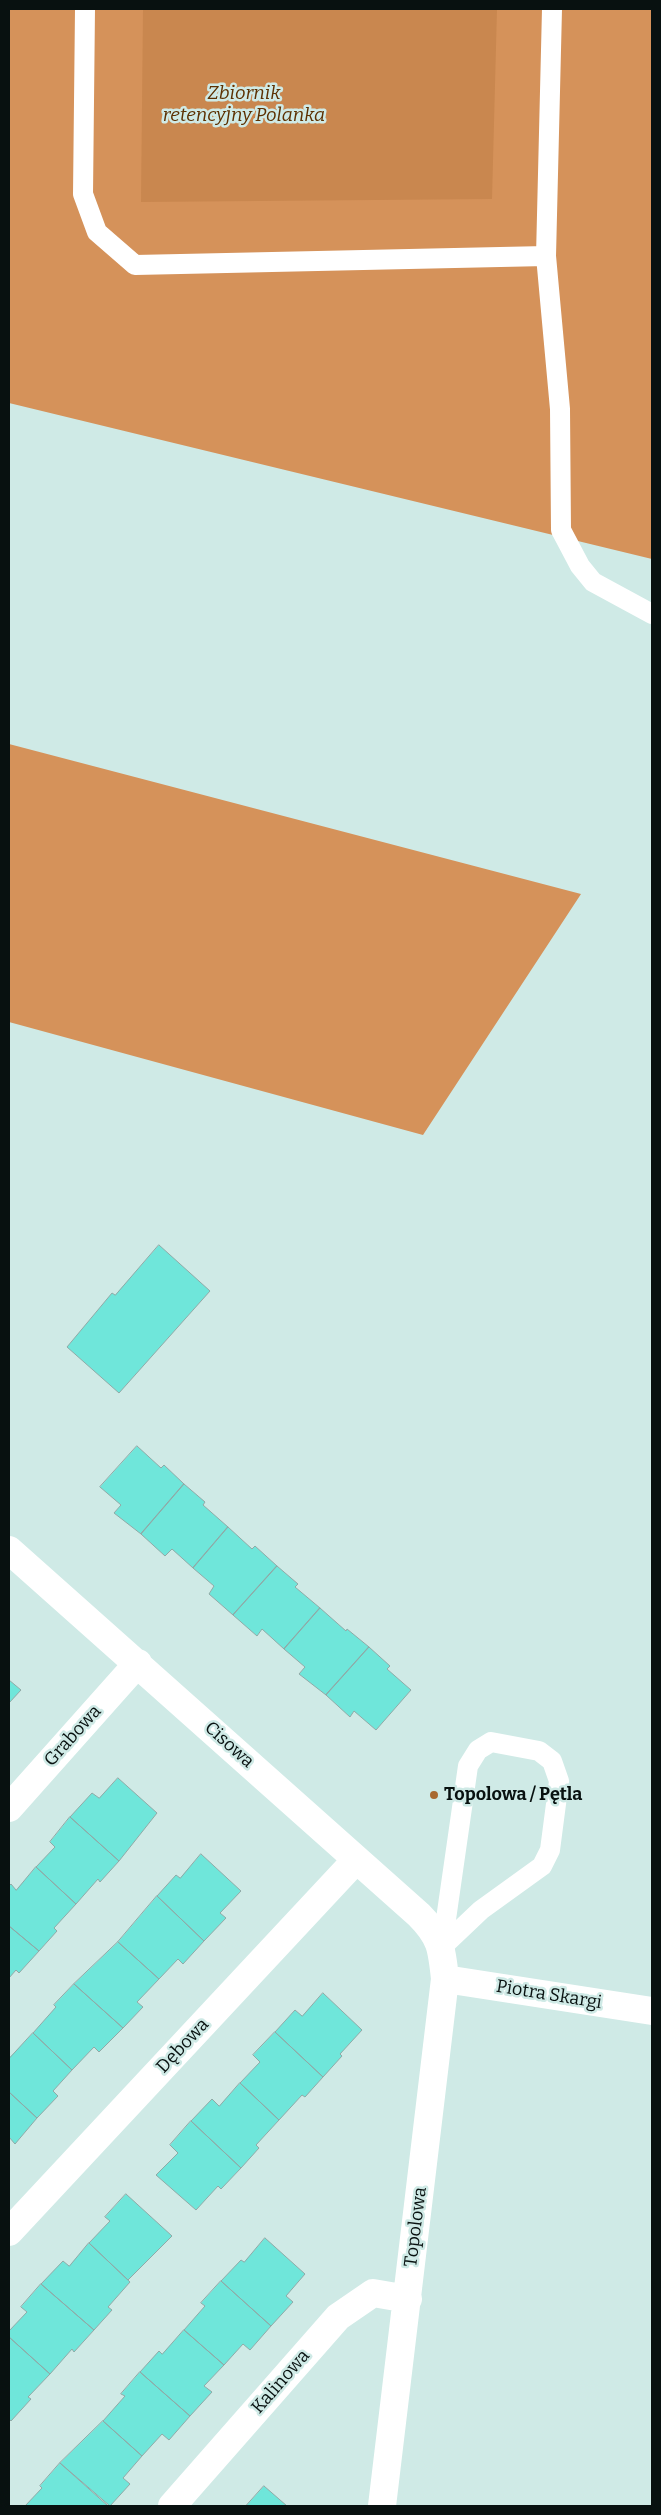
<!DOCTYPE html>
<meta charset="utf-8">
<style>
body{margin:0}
#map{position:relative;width:661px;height:2515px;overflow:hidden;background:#cfeae6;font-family:Bitter,serif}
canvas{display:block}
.frame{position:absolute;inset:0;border:10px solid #081110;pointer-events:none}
</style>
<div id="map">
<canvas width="661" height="2515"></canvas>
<div class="frame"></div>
</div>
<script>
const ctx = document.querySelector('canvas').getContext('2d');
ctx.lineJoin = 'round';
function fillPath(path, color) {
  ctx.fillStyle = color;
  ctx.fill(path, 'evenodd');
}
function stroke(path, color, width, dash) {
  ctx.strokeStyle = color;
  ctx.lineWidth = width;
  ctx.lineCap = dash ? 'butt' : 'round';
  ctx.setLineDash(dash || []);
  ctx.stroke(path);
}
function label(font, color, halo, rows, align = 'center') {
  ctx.font = font + ' Bitter,serif';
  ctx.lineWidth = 5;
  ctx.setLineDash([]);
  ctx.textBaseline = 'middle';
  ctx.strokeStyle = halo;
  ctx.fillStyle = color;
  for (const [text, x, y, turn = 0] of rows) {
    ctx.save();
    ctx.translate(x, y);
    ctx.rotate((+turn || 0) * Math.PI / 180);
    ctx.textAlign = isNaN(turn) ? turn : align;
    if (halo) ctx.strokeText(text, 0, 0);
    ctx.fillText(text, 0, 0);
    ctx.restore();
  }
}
fillPath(new Path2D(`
 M9,9H652V559L9,403Z
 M9,744L581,894L423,1135L9,1022Z`), '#d5925a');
fillPath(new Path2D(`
 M143,9H497L492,199L141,202Z`), '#c9874f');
const building = new Path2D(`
 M159,1245L210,1291L119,1393L67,1347L112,1293L115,1295Z
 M137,1446L161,1468L164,1465L184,1484L141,1534L114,1513L121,1505L100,1487Z
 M184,1484L205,1502L203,1505L228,1527L193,1568L172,1549L165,1556L141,1534Z
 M228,1527L252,1549L255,1546L277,1566L233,1615L209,1594L214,1586L193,1568Z
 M277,1566L298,1584L295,1587L320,1608L284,1649L262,1629L257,1636L233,1615Z
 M320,1608L346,1631L347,1629L369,1647L326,1695L299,1674L305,1667L284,1649Z
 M369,1647L390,1666L387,1669L411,1690L376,1730L354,1711L350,1717L326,1695Z
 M9,1680L21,1690L9,1703Z
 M118,1778L157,1813L119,1861L70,1817L92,1793L99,1798Z
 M70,1817L119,1861L100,1882L98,1879L76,1904L36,1867L55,1847L50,1842Z
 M201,1854L241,1891L220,1913L226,1918L204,1941L157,1896L176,1875L180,1878Z
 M36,1867L76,1904L54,1928L57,1931L39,1951L9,1926V1886L11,1884L16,1890Z
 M157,1896L204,1941L183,1964L178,1959L159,1979L118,1942Z
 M9,1926L39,1951L19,1973L16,1970L9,1978Z
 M118,1942L159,1979L137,2002L143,2007L123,2028L74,1984Z
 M74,1984L123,2028L99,2052L94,2047L72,2070L33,2033L56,2007L54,2005Z
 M323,1993L362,2030L340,2054L342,2056L323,2077L275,2032L295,2010L302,2016Z
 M275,2032L323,2077L305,2097L302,2095L279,2120L240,2083L260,2062L253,2055Z
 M33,2033L72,2070L53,2091L58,2096L37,2118L9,2092V2055L10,2057Z
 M240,2083L279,2120L256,2145L259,2148L241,2168L191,2121L212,2099L219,2106Z
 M9,2092L37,2118L15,2144L9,2137Z
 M191,2121L241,2168L221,2189L218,2186L196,2210L156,2175L178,2153L170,2145Z
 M126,2194L172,2236L128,2280L89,2243L110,2221L105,2217Z
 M265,2238L305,2274L286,2296L293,2302L271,2326L221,2281L241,2260L244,2262Z
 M89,2243L130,2282L108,2307L112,2310L94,2330L41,2284L63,2261L69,2266Z
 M221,2281L271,2326L250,2350L243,2344L224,2365L184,2330L205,2306L201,2303Z
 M41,2284L94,2330L74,2352L72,2349L50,2374L9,2337V2331L27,2312L21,2307Z
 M184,2330L224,2365L204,2386L212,2392L190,2416L140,2372L159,2351L162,2354Z
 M9,2337L50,2374L28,2397L31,2399L11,2421L9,2419Z
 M140,2372L190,2416L169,2440L162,2434L142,2456L103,2421L125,2396L121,2394Z
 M103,2421L142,2456L123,2478L130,2484L110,2506L60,2463Z
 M60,2463L108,2506H25L42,2488L40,2486Z
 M264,2486L287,2506H246Z`);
fillPath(building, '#6fe6da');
stroke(building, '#90a9a6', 1);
stroke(new Path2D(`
 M85,9L83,194L97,232L135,265L546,256
 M552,9L546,256L560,409L561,530L580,566L593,582L652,614
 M491,1742L539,1751L552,1761L559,1781L550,1850L542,1866L481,1910L442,1947L468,1766L478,1750Z`), '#fff', 20);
stroke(new Path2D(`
 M9,1550L419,1915C441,1937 442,1949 445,1979L382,2506
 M9,1808L138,1663
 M445,1979L652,2011
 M9,2232L356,1860
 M172,2506L338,2317L373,2293L408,2299`), '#fff', 28);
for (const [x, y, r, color] of [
 [434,1795,5,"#a86930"]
]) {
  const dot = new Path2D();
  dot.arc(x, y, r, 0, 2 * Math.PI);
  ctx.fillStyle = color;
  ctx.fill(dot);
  stroke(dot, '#cfeae6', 2);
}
label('18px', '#081110', '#cfeae6', [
 ["Grabowa",73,1736,-48],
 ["Cisowa",229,1745,42],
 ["Piotra Skargi",549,1995,9],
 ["Dębowa",183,2046,-47],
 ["Topolowa",416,2227,-83],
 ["Kalinowa",281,2382,-49]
]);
label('bold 18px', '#081110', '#cfeae6', [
 ["Topolowa / Pętla",444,1795]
], 'left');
label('italic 19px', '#5c3001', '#cfeae6', [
 ["Zbiornik",244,94],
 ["retencyjny Polanka",244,116]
]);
</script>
